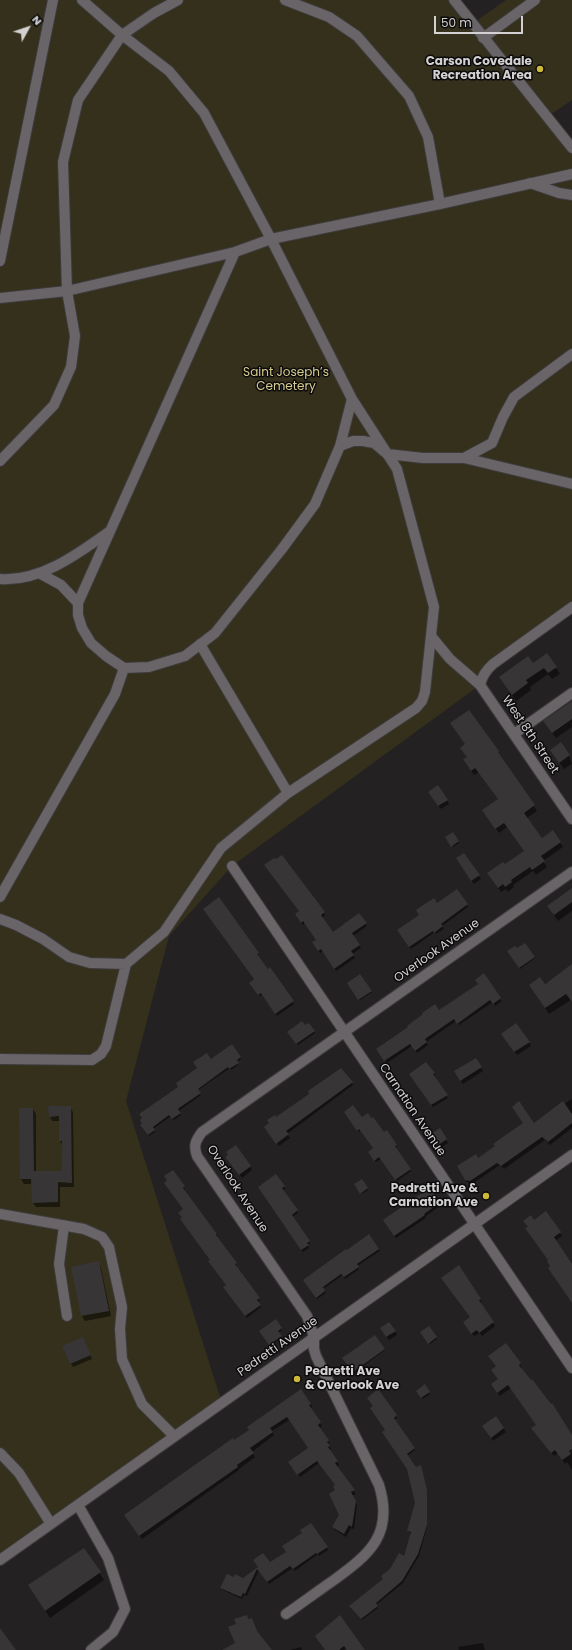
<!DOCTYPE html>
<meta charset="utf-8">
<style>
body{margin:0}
#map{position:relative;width:572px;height:1650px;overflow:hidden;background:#242123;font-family:Poppins,sans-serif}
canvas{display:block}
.north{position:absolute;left:8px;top:8px;width:40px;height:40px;-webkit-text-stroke:3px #0c0b0c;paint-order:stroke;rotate:50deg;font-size:11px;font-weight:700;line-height:16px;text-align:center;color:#d3d1d2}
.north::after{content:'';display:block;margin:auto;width:14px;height:18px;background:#d3d1d2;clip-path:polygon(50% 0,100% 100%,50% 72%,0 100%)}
.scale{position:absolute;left:434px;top:16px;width:89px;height:18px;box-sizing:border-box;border:2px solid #d3d1d2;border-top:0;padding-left:5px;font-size:12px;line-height:14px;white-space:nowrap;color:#d3d1d2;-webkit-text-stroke:3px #0c0b0c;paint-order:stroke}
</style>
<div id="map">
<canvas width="572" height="1650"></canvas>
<div class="north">N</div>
<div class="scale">50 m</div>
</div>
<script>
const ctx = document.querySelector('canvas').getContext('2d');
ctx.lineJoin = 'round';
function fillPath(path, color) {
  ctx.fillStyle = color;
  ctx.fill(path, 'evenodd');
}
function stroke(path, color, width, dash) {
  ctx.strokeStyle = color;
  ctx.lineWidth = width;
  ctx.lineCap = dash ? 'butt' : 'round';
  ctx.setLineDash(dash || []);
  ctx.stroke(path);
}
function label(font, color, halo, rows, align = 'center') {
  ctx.font = font + ' Poppins,sans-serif';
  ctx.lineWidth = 3;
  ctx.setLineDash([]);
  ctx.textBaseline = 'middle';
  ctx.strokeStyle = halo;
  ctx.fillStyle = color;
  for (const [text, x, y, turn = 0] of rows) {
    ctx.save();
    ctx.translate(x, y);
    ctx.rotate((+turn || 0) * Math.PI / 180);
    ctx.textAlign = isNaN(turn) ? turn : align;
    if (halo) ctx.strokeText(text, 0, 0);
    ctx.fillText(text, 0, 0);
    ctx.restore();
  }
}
fillPath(new Path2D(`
 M0,0H454L472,24L506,0H572V100L547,117L572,148V607L510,651L480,685L232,866L169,936L126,1101L222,1403L0,1560Z`), '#34301c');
fillPath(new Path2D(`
 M533,664L556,668L560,674L552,679L548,674L530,687L531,690L516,701L500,677Z
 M572,702V727L556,738L544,722Z
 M498,752L537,811L527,818L542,839L560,842L563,847L543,861L547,867L536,875L533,871L513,885L514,887L508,892L506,889L501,892L491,878L504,866L525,852L507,827L499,833L486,815L499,800L479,772L474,775L467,765Z
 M569,756L572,764L564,769L556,758Z
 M431,796L447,800L449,804L441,809Z
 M453,833L459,843L453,847L446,837Z
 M464,854L481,879L474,884L459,862Z
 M281,857L324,913L325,915L322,918L333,933L359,914L367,926L353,936L361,948L352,954L355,958L336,971L323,951L320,953L315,945L317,940L305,923L303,925L297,917L300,912L276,861Z
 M572,889V911L558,921L552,912Z
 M457,890L468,907L442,926L444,929L436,934L435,932L411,949L399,930Z
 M204,909L258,953V956L268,970L270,968L294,1004L277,1016L263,994L260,996L251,983L255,980Z
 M525,944L535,958L520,969L508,951L517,950Z
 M572,965V1002L571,1000L549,1014L534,991Z
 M360,976L372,992L360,1000L349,984Z
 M479,984L502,1001L495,1006L493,1002L459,1025L456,1021L426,1042L428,1045L417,1053L412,1046L387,1063L377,1049L439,1011Z
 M308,1024L315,1033L298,1045L288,1032Z
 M505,1038L529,1042L531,1046L517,1055Z
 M232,1045L241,1059L237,1062L238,1065L231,1070L230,1068L198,1090L201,1095L180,1110L179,1111L181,1115L174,1120L171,1116L153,1129L155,1132L149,1136L142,1126L179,1087L210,1060Z
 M481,1068L483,1071L463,1084L455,1072Z
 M434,1073L435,1076L434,1077L448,1098L433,1107L410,1074Z
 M352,1083L353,1085L287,1134L290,1138L279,1146L267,1130L276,1118Z
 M572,1099V1128L550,1145L545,1140L504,1169L500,1165L472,1184L468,1183L458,1166L478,1159Z
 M70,1107L73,1112L74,1187H60V1207H36L33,1203L32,1184H24L21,1179L33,1109L36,1114V1172H63V1146L60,1141V1121H52L50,1116Z
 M346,1112L362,1118L384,1134L387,1132L397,1147L395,1149L411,1171L397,1181L381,1159L376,1162L369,1152L374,1149L361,1130L359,1132Z
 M439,1129L448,1143L439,1149L432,1139Z
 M236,1147L252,1170L242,1178L229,1160Z
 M173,1171L185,1189L183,1191L217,1234L218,1236L216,1237L236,1264L237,1266L236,1267L260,1300L258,1302L261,1307L247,1318L226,1289L227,1285L183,1218L184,1209L168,1181Z
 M276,1175L285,1189L283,1190L298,1213L292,1217L310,1243L308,1245L309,1248L303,1252L259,1187Z
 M362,1180L368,1190L361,1194L355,1185Z
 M432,1192L441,1205L425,1217L426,1218L396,1238L386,1223Z
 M534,1221L560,1233L562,1236L555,1241L572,1266V1302L551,1267Z
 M369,1236L380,1251L357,1266L359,1269L345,1279L343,1275L323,1289L326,1293L317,1299L304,1280Z
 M98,1262L101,1268L111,1316L85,1321L82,1316L72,1268Z
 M445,1282L480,1299L482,1303L480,1304L495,1326L482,1336L480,1333L474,1336L466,1326L471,1318Z
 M275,1320L282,1330L278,1333L282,1338L270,1346L260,1331Z
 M429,1327L437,1339L430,1344L421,1332Z
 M395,1331L397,1335L389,1340L383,1332Z
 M375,1336L385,1350L354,1373L344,1358Z
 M85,1342L92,1359L73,1367L71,1364Z
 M506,1345L520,1364L522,1368L521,1369L550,1406L552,1405L572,1436V1450L571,1451L572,1454V1470L567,1462L565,1464L558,1453L554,1456L535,1432L537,1425L511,1388L500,1396L494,1388L499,1379L497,1367Z
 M425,1386L430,1394L423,1399L417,1391Z
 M378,1391L396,1416L397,1418L394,1420L415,1450L407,1456L427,1493V1527L419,1556L403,1583L376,1605L378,1608L362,1620L351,1608L384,1579L404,1557L411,1534L408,1531L416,1503L408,1469L374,1406Z
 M311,1404L312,1407L310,1409L322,1426L320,1428L330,1444L328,1445L331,1449L329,1450L339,1465L337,1467L356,1494L352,1496L357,1505L354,1529L351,1528L346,1537L335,1530L333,1527L340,1515L337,1490L336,1486L319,1463L300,1477L291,1465L309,1448L289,1420L272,1431L274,1435L252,1452L255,1457L239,1469V1470L142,1539L127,1518L234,1441Z
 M496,1418L506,1432L493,1441L486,1430Z
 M327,1547L328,1550L319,1556L318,1554L295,1571L293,1568L269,1584L259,1570L247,1596L244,1595L242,1599L223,1590L221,1588L234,1579H243L259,1567Z
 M84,1549L104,1580L50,1618L29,1586Z
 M318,1639L363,1650H348L346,1648L344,1650H326Z
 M483,1643L485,1650H459L458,1647Z
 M301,1647L302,1650H290Z`), '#0007');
fillPath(new Path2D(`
 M547,653L557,667L548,673L544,668L526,680L528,683L512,695L499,677L528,656L533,663Z
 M572,701V719L552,733L543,721Z
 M469,710L499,751L498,752L535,805L524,813L542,838L553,830L561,842L541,856L545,861L532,870L530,867L511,880L512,882L505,887L503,884L498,888L487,873L503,862L505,864L524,851L504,823L495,829L482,810L498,799L475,768L471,771L463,759L467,757L460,748L465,744L450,723Z
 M561,742L570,755L559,763L550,750Z
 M438,785L448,800L438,806L428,792Z
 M453,832L459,841L451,847L445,837Z
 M464,853L480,875L471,881L456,858Z
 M282,855L325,912L321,915L333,932L359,913L367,923L352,933L360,945L351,951L354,955L334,969L321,949L318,951L312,942L316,940L303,921L301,923L295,914L299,911L264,865L274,858L276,859Z
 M572,888V902L554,915L547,906Z
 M457,889L468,904L441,924L443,926L434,933L433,931L409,947L397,930L419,915L416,910L434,898L437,903Z
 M219,897L259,953L257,954L268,969L270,967L294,1001L275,1014L261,993L258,995L249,983L254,979L203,909Z
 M525,943L535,957L519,968L507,951L515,946L517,948Z
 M572,964V1002L566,994L545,1008L529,985L540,977L545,984Z
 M484,973L501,998L493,1004L490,1000L457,1024L454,1019L425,1039L427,1042L415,1051L410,1044L384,1061L376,1049L408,1027L407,1026L423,1014L422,1013L435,1004L439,1010L478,984L475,980Z
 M360,974L372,991L358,1000L347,983Z
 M302,1021L305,1025L309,1023L315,1031L296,1044L287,1032Z
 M516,1023L530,1042L514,1052L501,1034Z
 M232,1044L241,1057L237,1060L239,1063L229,1069L228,1067L198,1089L201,1093L179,1108L178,1109L181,1113L172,1119L169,1115L153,1127L155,1130L148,1135L140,1125L142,1124L140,1120L142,1118L139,1114L178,1087L176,1083L197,1068L193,1062L207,1053L211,1059Z
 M476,1058L482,1067L460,1081L454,1071Z
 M426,1062L435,1073L433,1074L448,1095L431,1105L409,1074Z
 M341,1068L353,1082L286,1131L289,1134L276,1144L264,1127L269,1123L267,1120L275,1115L276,1117L309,1094L308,1091Z
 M519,1101L534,1123L563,1101L572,1114V1123L548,1142L542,1137L501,1166L497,1163L470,1181L465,1180L457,1166L476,1154L478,1158L495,1146L493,1144L523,1123L512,1107Z
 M353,1105L362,1117L368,1113L371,1118L373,1117L384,1132L387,1130L397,1145L395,1146L411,1169L395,1180L379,1157L374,1161L368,1152L373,1148L359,1129L357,1131L344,1112Z
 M48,1106H71L72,1183L58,1182V1202L32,1203L31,1179H20L19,1108H33L34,1171H62V1141H59V1116L49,1117Z
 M440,1128L447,1139L437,1146L429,1135Z
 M236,1145L251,1166L239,1175L225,1157L228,1155L226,1152Z
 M173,1170L185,1186L183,1188L217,1234L216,1235L237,1263L235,1264L260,1298L257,1300L261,1305L245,1316L223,1287L226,1285L208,1261L210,1260L180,1219L182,1217L178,1213L183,1209L164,1183L167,1180L164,1176Z
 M276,1174L285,1186L282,1188L298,1210L292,1215L310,1241L307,1243L309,1245L301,1250L258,1187Z
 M362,1179L368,1188L360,1194L354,1184Z
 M429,1188L441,1202L424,1214L425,1215L394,1236L383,1220Z
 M546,1211L561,1232L554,1237L572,1264V1303L548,1268L550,1266L547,1261L548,1260L525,1228L528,1227L523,1221L531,1215L534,1220Z
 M369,1234L379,1249L357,1264L359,1267L344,1277L341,1274L323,1287L325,1291L316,1298L303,1280L346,1249L347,1250Z
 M99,1261L109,1311L81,1316L71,1267Z
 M459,1265L481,1299L479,1300L494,1322L479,1333L477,1330L471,1334L463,1322L470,1317L441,1278Z
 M276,1319L282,1328L278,1331L282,1336L269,1345L259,1331Z
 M389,1322L396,1331L386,1337L380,1328Z
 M429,1326L437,1337L428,1344L420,1332Z
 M375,1335L385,1349L353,1372L342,1358Z
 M83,1337L91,1355L70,1364L62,1346Z
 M506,1343L521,1363L519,1365L531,1380L532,1379L551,1404L552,1403L572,1435V1449L569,1451L571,1454L562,1460L555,1450L551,1453L531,1428L536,1425L508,1385L497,1393L491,1384L498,1379L491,1370L496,1366L488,1356Z
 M425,1384L430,1392L421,1398L416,1391Z
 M301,1389L311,1404L309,1405L321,1422L318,1425L329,1440L327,1442L330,1445L328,1447L338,1461L335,1463L355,1490L351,1492L356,1501L352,1527L349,1525L344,1534L332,1527L339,1515L329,1494L335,1490L333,1486L335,1485L317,1461L297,1475L288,1462L308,1448L287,1417L270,1428L273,1432L250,1448L254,1453L237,1465L238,1467L139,1536L124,1515L233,1438L234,1440L249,1430L247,1427Z
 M378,1389L397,1415L394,1418L415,1448L407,1454L416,1467L421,1465L427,1490V1525L418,1554L402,1581L376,1603L378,1606L361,1619L349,1606L383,1579L381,1576L390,1569L399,1553L404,1556L411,1532L407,1531L415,1503L407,1469L382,1432L385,1430L370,1408L373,1406L367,1398Z
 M496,1416L504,1428L491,1438L482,1426Z
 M311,1523L328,1547L317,1554L316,1553L293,1569L290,1566L267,1582L257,1569L245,1594L243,1593L241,1597L220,1588L227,1574L234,1577L235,1574L243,1578L258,1567L253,1560L263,1553L270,1562L286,1552L282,1546L302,1533L300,1530Z
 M84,1548L101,1572L45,1611L28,1585Z
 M247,1615L248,1619L252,1618L257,1631L272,1650H222L235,1643L228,1627L236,1624L234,1619Z
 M340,1615L365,1650H347L344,1646L339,1650H325L315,1636Z
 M0,1628L16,1650H0Z`), '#383537');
const minor = new Path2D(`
 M285,0L329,17L357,36L409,96L428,137L440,204
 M454,0L572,148
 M483,38L535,0
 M530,183L559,193L572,195
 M235,252L78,603V615L82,628L91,643L106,656L124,668L149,667L185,656L215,633L282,549L315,504L340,446L352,399
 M0,261L53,0
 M0,298L67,291L235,252L271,239L440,204L572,174
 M340,446L353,441H363L374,443L387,454L423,458H464L492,443L503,417L514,397L572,354
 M464,458L572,484
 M0,461L54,405L71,367L75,336L67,291L63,162L78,100L122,35L154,13L178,0
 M39,573L61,585L78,603
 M0,579C41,582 79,553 110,531
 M431,636L450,659L480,685L572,819
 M200,644L288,793
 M480,685C482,676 486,670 493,664L572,607
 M514,734L572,693
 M232,866L572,1368
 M0,897L115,694L124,668
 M0,919L16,925L43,939L69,957L90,963L126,964L164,932L221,848L288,793L416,708L422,701L425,692L434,607L397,469L352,399L271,239L204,113L169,71L122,35L82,0
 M0,1059L92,1060L101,1054L106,1046L126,964
 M0,1214L84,1229L102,1237L109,1247L122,1307L120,1329L122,1359L142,1404L174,1436
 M64,1226L59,1264L67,1316
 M0,1453L19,1473L51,1524
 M78,1505L108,1558L125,1609L113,1632L91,1650
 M0,1560L572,1155
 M286,1614C302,1603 318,1591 334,1580C370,1554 394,1534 379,1485L316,1356L314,1349V1337L307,1316L197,1156C193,1145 196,1140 202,1132L572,872`);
stroke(minor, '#3d3b3c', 12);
stroke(minor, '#686467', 10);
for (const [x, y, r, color] of [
 [540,69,4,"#ceb838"],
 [486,1196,4,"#ceb838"],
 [297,1379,4,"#ceb838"]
]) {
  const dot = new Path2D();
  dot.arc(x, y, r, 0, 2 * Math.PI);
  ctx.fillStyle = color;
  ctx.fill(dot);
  stroke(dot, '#0c0b0c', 1.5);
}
label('bold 12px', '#d3d1d2', '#0c0b0c', [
 ["Carson Covedale",532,62],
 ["Recreation Area",532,76],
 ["Pedretti Ave &",478,1189],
 ["Carnation Ave",478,1203],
 ["Pedretti Ave",305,1372,"left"],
 ["& Overlook Ave",305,1386,"left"]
], 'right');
label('12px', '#d6cc8f', '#0c0b0c', [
 ["Saint Joseph’s",286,373],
 ["Cemetery",286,387]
]);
label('12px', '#d3d1d2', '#0c0b0c', [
 ["West 8th Street",530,735,56],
 ["Overlook Avenue",437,951,-35],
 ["Carnation Avenue",412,1110,56],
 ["Overlook Avenue",237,1189,57],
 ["Pedretti Avenue",278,1347,-35]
]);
</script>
